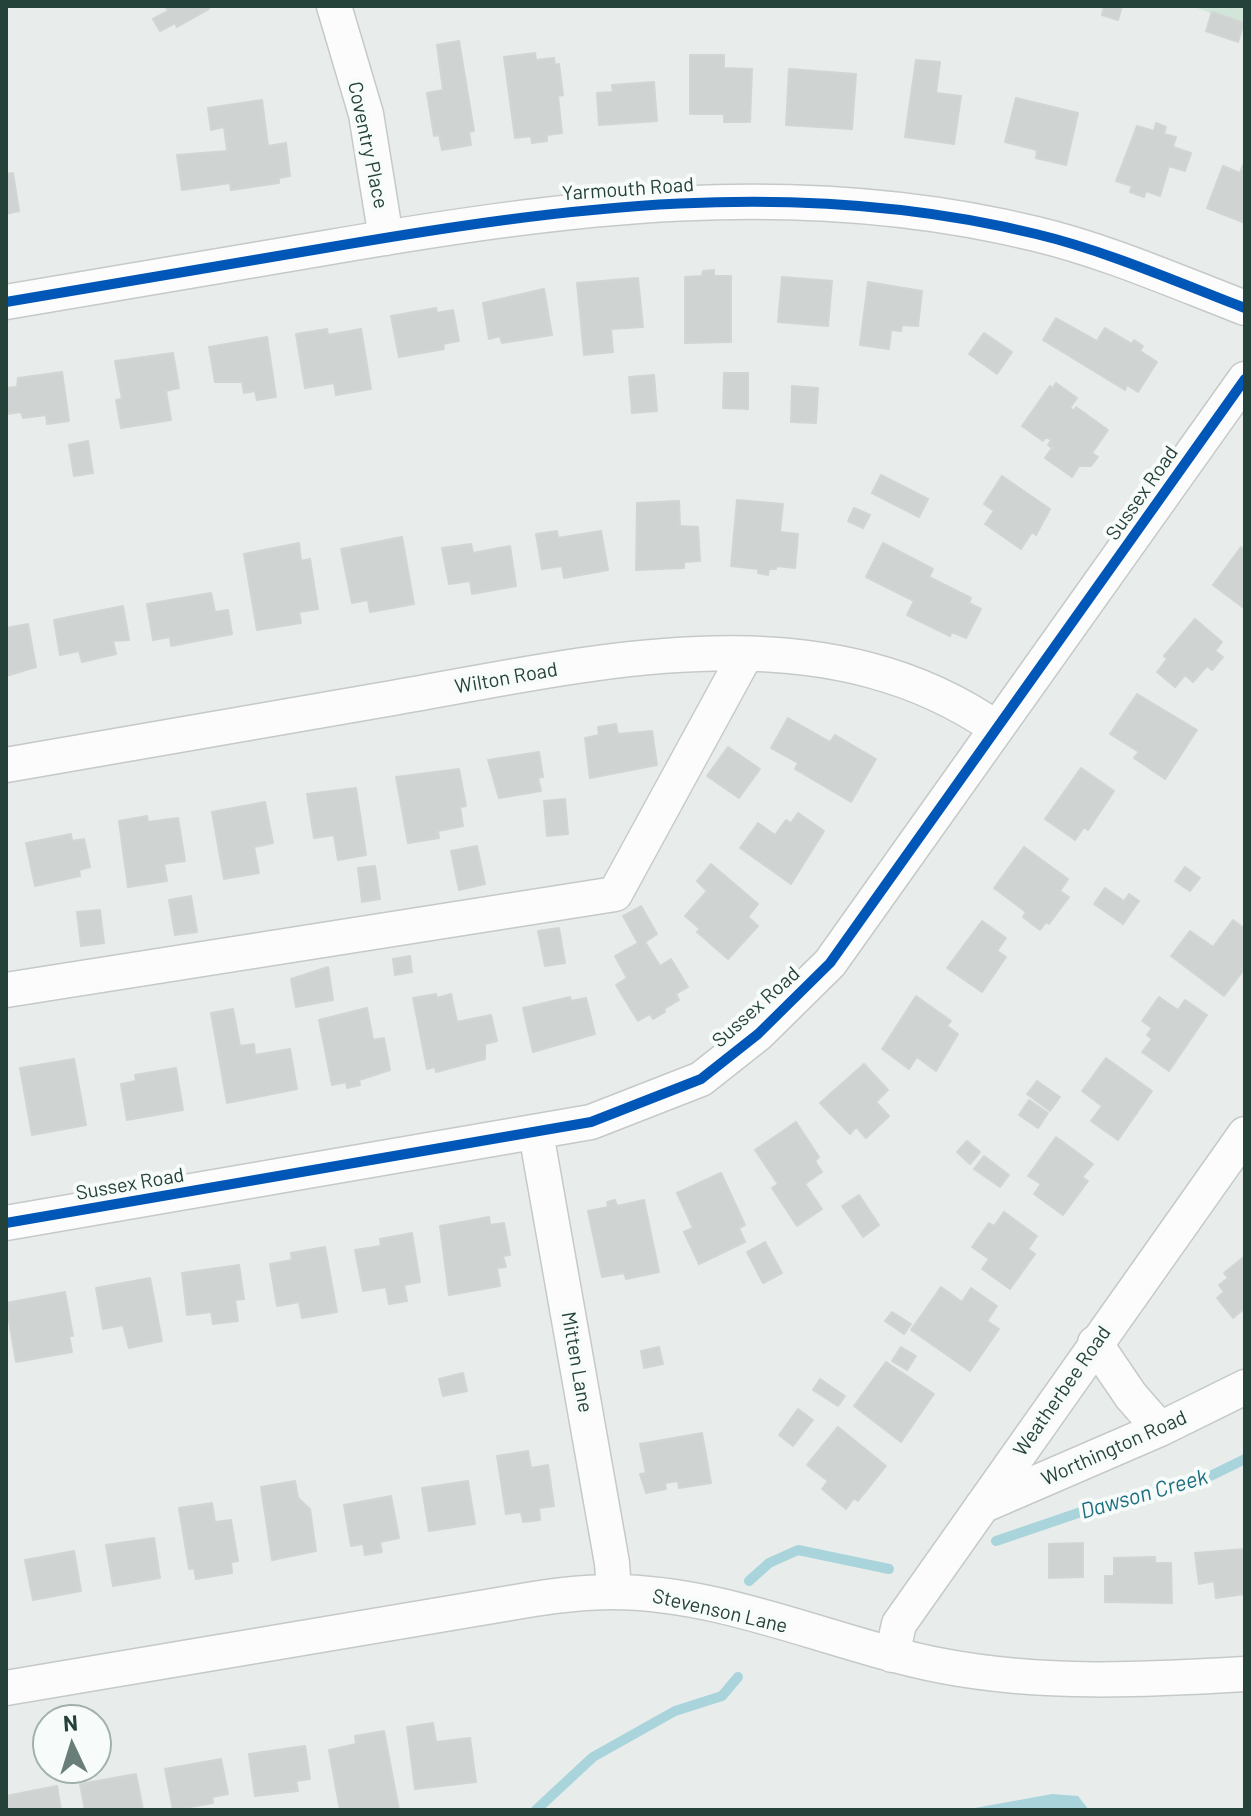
<!DOCTYPE html>
<style>
body{margin:0}
#map{position:relative;width:1251px;height:1816px;overflow:hidden;background:#e8edeb;font-family:Barlow,sans-serif}
canvas{display:block}
.frame{position:absolute;inset:0;border:8px solid #24423a;pointer-events:none}
.north{position:absolute;left:32px;top:1704px;width:80px;height:80px;box-sizing:border-box;background:#f7fbf9;border:2px solid #a3b1ad;border-radius:50%;rotate:356deg;font-size:22px;font-weight:700;line-height:32px;text-align:center;color:#24423a}
.north::after{content:'';display:block;margin:auto;width:28px;height:36px;background:#697e78;clip-path:polygon(50% 0,100% 100%,50% 72%,0 100%)}
</style>
<div id="map">
<canvas width="1251" height="1816"></canvas>
<div class="frame"></div>
<div class="north">N</div>
</div>
<script>
const ctx = document.querySelector('canvas').getContext('2d');
ctx.lineJoin = 'round';
function fillPath(path, color) {
  ctx.fillStyle = color;
  ctx.fill(path, 'evenodd');
}
function stroke(path, color, width, dash) {
  ctx.strokeStyle = color;
  ctx.lineWidth = width;
  ctx.lineCap = dash ? 'butt' : 'round';
  ctx.setLineDash(dash || []);
  ctx.stroke(path);
}
function label(font, color, halo, rows, align = 'center') {
  ctx.font = font + ' Barlow,sans-serif';
  ctx.lineWidth = 8;
  ctx.setLineDash([]);
  ctx.textBaseline = 'middle';
  ctx.strokeStyle = halo;
  ctx.fillStyle = color;
  for (const [text, x, y, turn = 0] of rows) {
    ctx.save();
    ctx.translate(x, y);
    ctx.rotate((+turn || 0) * Math.PI / 180);
    ctx.textAlign = isNaN(turn) ? turn : align;
    if (halo) ctx.strokeText(text, 0, 0);
    ctx.fillText(text, 0, 0);
    ctx.restore();
  }
}
fillPath(new Path2D(`
 M1192,6H1245V26Z`), '#d1e6d8');
fillPath(new Path2D(`
 M1052,1794L1078,1796L1089,1810H964Z`), '#a9d4db');
stroke(new Path2D(`
 M996,1541L1125,1497L1192,1485L1245,1459
 M749,1581L769,1563L798,1550L889,1569
 M536,1810L593,1757L675,1711L722,1696L738,1677`), '#a9d4db', 10);
const building = new Path2D(`
 M165,6H207L209,9L177,27L175,23L160,31L153,19L168,11Z
 M1104,6H1122L1118,20L1102,15Z
 M1212,12L1244,23L1238,42L1206,31Z
 M459,41L474,131L469,132L471,145L442,150L439,135L434,136L427,93L443,90L437,45Z
 M535,53L536,60L554,58L555,65L559,64L563,95L558,96L562,133L547,135V141L532,143L531,136L515,138L504,57Z
 M690,55H724V68L752,69L750,122H724V114H690Z
 M916,60L940,62L936,93L961,96L954,144L905,137Z
 M789,69L856,74L852,129L786,125Z
 M654,82L657,121L599,125L597,93L613,92L612,85Z
 M1016,98L1078,113L1066,165L1036,158L1037,150L1005,142Z
 M262,100L268,146L286,143L290,176L279,178V183L231,190L230,183L182,190L177,155L227,151L224,127L211,130L208,108Z
 M1156,123L1166,127L1164,134L1176,137L1173,147L1191,153L1185,171L1169,166L1160,196L1146,191L1144,197L1130,192L1132,186L1116,181L1137,126L1154,131Z
 M1245,160V223L1207,208L1223,166L1240,173Z
 M13,173L19,211L6,214V174Z
 M714,270V276H731V342L685,343V277L702,276L703,271Z
 M782,277L832,281L828,326L778,322Z
 M638,278L643,327L611,329L613,352L584,355L577,283Z
 M868,282L922,291L918,326L902,325L901,331L891,330L889,349L860,345Z
 M544,289L552,335L502,343L500,336L489,339L483,303Z
 M436,308L437,313L453,310L459,341L443,344L444,349L399,357L391,316Z
 M1056,318L1097,341L1105,328L1132,344L1134,340L1143,346L1140,351L1157,362L1138,392L1127,385L1125,390L1043,340Z
 M327,329L328,335L361,329L371,389L336,395L334,383L305,388L296,334Z
 M984,333L1012,352L997,374L969,354Z
 M267,337L276,397L257,400L255,391L244,393L242,382H215L209,347Z
 M173,353L179,388L166,391L171,420L121,428L116,400L122,399L115,361Z
 M62,372L69,421L47,424L46,415L23,418L21,412L7,414L6,388L17,387L18,378Z
 M724,373H748V409L723,408Z
 M654,375L657,411L632,413L629,377Z
 M1056,383L1077,398L1070,408L1074,411L1076,407L1108,430L1092,453L1098,457L1091,466H1079L1072,477L1045,458L1052,448L1048,445L1051,440L1046,437L1043,441L1022,426L1050,386L1053,388Z
 M792,386L818,388L816,423L791,422Z
 M88,441L93,473L74,476L69,445Z
 M881,475L928,499L919,517L872,493Z
 M1002,476L1050,509L1036,535L1032,532L1021,549L985,524L994,511L984,504Z
 M737,500L783,504L780,532L798,534L795,568L776,566V569H769L768,575L758,573V569L731,566Z
 M679,501L680,526L698,527L700,561L684,562V568L636,570L637,503Z
 M854,508L870,515L863,528L848,521Z
 M557,531L558,538L601,531L608,570L564,578L562,566L542,569L536,534Z
 M402,537L414,604L370,612L368,600L352,603L341,549Z
 M299,543L301,561L310,559L318,609L299,612L301,623L257,630L244,554Z
 M883,543L933,569L929,577L971,598L969,603L981,609L966,638L952,632L950,636L907,615L914,601L866,577Z
 M471,544L473,553L510,546L516,586L472,594L470,581L449,584L442,548Z
 M1241,547L1245,550V609L1213,585Z
 M211,593L215,612L228,610L232,634L171,646L170,637L153,640L147,604Z
 M123,606L129,640L113,641L116,654L82,662L79,651L60,655L54,620Z
 M1195,619L1222,642L1215,651L1223,657L1212,670L1207,666L1193,682L1185,675L1175,687L1157,672L1167,659L1164,656Z
 M28,624L36,667L6,676V628Z
 M1137,694L1197,730L1165,779L1134,758L1139,752L1110,734Z
 M788,718L830,742L835,735L876,759L851,802L795,769L798,763L771,748Z
 M616,724L618,734L652,731L657,765L590,778L585,738L599,735L598,727Z
 M728,747L760,769L739,798L707,776Z
 M539,752L543,777L538,778L541,791L499,798L488,760Z
 M1081,768L1114,791L1088,830L1084,827L1075,840L1045,819Z
 M459,769L466,806L460,807L463,826L438,831L439,838L408,843L396,777Z
 M356,788L366,855L338,860L334,835L314,838L307,794Z
 M565,799L568,834L547,836L544,801Z
 M265,802L273,843L254,847L259,873L224,879L212,812Z
 M798,813L824,831L791,884L740,848L758,823L775,835L786,820L791,823Z
 M147,816L148,822L178,818L185,861L164,864L167,881L128,887L119,821Z
 M71,834L72,841L84,839L90,867L79,870L80,876L35,886L26,843Z
 M477,846L485,884L459,890L451,851Z
 M1024,847L1068,879L1060,891L1069,897L1049,924L1046,922L1040,930L1023,917L1026,912L994,888Z
 M711,864L758,904L748,917L758,926L728,959L697,932L700,929L685,916L707,891L697,881Z
 M375,866L380,899L362,902L358,868Z
 M1185,867L1200,878L1190,891L1175,881Z
 M1105,888L1124,901L1129,894L1139,901L1123,924L1094,904Z
 M191,896L197,932L175,935L169,900Z
 M641,906L657,934L645,942L660,966L671,959L688,987L676,994L679,1000L664,1009L665,1012L653,1019L650,1014L638,1021L616,985L627,978L615,956L638,943L623,916Z
 M100,910L104,943L81,946L77,912Z
 M1233,920L1245,929V968L1224,996L1171,956L1190,931L1213,947Z
 M982,921L1006,938L997,951L1006,957L982,992L947,968Z
 M559,928L565,963L545,966L538,931Z
 M410,956L412,972L395,975L393,959Z
 M328,967L333,1000L296,1007L291,979Z
 M436,994L437,998L451,994L457,1022L491,1015L497,1041L485,1044V1059L436,1072L435,1067L427,1069L413,998Z
 M916,996L951,1021L947,1026L958,1034L936,1071L917,1057L909,1069L882,1049Z
 M570,997L571,1001L586,998L595,1034L533,1052L523,1008Z
 M1159,997L1178,1010L1185,1000L1207,1015L1169,1071L1142,1052L1152,1039L1147,1035L1152,1028L1142,1021Z
 M367,1008L373,1040L384,1038L390,1070L359,1080L360,1085L347,1088L346,1082L332,1085L319,1020Z
 M233,1009L240,1046L254,1044L255,1055L290,1049L297,1089L227,1103L211,1013Z
 M1106,1058L1152,1091L1118,1140L1091,1121L1102,1106L1082,1091Z
 M74,1059L86,1125L32,1135L20,1068Z
 M864,1064L888,1090L876,1102L889,1116L866,1138L856,1127L850,1134L820,1103Z
 M176,1068L183,1110L127,1120L121,1084L136,1081L135,1075Z
 M1037,1081L1060,1097L1050,1111L1027,1094Z
 M1029,1100L1048,1113L1038,1128L1019,1115Z
 M796,1122L819,1157L815,1161L822,1172L805,1184L822,1209L797,1226L772,1188L778,1184L755,1150Z
 M1056,1137L1093,1164L1082,1177L1088,1181L1063,1215L1034,1194L1041,1184L1028,1176Z
 M967,1141L980,1152L970,1164L957,1152Z
 M984,1156L1009,1175L1000,1187L974,1169Z
 M721,1173L745,1225L739,1228L745,1242L699,1264L684,1232L693,1228L677,1193Z
 M859,1195L879,1225L863,1237L842,1206Z
 M615,1200L617,1206L644,1200L659,1272L626,1279L624,1273L602,1277L588,1211L608,1207L607,1202Z
 M1004,1212L1037,1236L1028,1249L1035,1254L1010,1289L982,1269L989,1259L972,1247L989,1223L994,1226Z
 M489,1217L490,1225L504,1223L510,1255L503,1256L506,1267L497,1268L500,1286L449,1295L440,1226Z
 M412,1233L420,1282L404,1285L407,1301L389,1304L386,1287L363,1291L355,1250L381,1246L380,1239Z
 M765,1242L782,1273L763,1283L747,1252Z
 M325,1247L337,1312L302,1318L299,1302L277,1306L270,1264L292,1260L291,1253Z
 M1245,1256V1308L1233,1318L1217,1298L1224,1292L1219,1285L1228,1278L1224,1273Z
 M239,1265L244,1299L235,1300L238,1321L213,1324L211,1312L187,1315L182,1273Z
 M150,1278L162,1341L129,1348L123,1325L103,1329L96,1288Z
 M941,1287L962,1302L971,1288L997,1306L987,1321L999,1329L970,1371L911,1330Z
 M65,1292L73,1336H69L72,1352L16,1362L6,1303Z
 M892,1312L911,1324L904,1334L885,1321Z
 M659,1347L663,1364L644,1368L641,1351Z
 M901,1347L916,1356L907,1370L892,1361Z
 M886,1362L934,1394L901,1442L854,1406Z
 M463,1373L467,1391L443,1396L439,1379Z
 M820,1379L845,1396L838,1406L813,1390Z
 M798,1409L813,1420L793,1446L779,1435Z
 M838,1427L886,1466L858,1501L854,1498L846,1509L822,1489L828,1481L807,1465Z
 M702,1433L711,1483L679,1488L678,1481L665,1483L666,1489L646,1493L640,1474L646,1473L640,1444Z
 M528,1451L531,1468L548,1465L554,1506L539,1508L540,1520L523,1522L521,1512L506,1514L497,1456Z
 M295,1481L298,1498L310,1509L316,1551L272,1560L261,1487Z
 M468,1481L475,1524L429,1531L422,1488Z
 M391,1496L399,1538L380,1542L382,1552L365,1555L363,1544L351,1546L344,1505Z
 M212,1503L215,1522L231,1520L238,1561L231,1562L232,1573L196,1579L194,1568L189,1569L179,1508Z
 M154,1538L160,1578L113,1586L106,1545Z
 M1083,1543V1577L1049,1578V1544Z
 M1245,1549V1594L1216,1598L1214,1581L1199,1584L1195,1553Z
 M74,1551L81,1591L33,1600L25,1560Z
 M1155,1557V1563H1171L1172,1603L1105,1602V1576H1114V1558Z
 M433,1723L436,1742L470,1738L476,1782L415,1789L407,1727Z
 M384,1731L399,1810H340L329,1750L356,1744L355,1736Z
 M305,1746L310,1779L296,1781L298,1791L255,1796L249,1754Z
 M221,1759L228,1794L212,1797L213,1803L173,1810L165,1769Z
 M136,1774L143,1810H85L80,1784Z
 M57,1786L61,1810H6V1796Z`);
fillPath(building, '#cfd4d2');
stroke(building, '#d1d6d4', 2);
const minor = new Path2D(`
 M334,6L366,114L386,238
 M6,302C112,284 219,266 325,248C564,207 795,175 1036,234C1107,251 1177,282 1245,308
 M6,765C131,743 256,722 381,700C581,666 815,602 996,728
 M6,990L615,894L746,654
 M536,1133L612,1563L614,1592
 M6,1223L591,1122L701,1079L758,1034L830,963L1245,379
 M1095,1343L1131,1396L1160,1429
 M982,1506L1160,1429L1245,1387
 M892,1655L899,1624L1245,1134
 M6,1688L534,1599C560,1595 586,1592 612,1592C725,1592 834,1645 943,1666C1043,1685 1144,1680 1245,1674`);
stroke(minor, '#c5cac8', 37);
stroke(minor, '#fcfcfc', 34);
stroke(new Path2D(`
 M6,302C112,284 219,266 325,248C564,207 795,175 1036,234C1107,251 1177,282 1245,308
 M6,1223L591,1122L701,1079L758,1034L830,963L1245,379`), '#0057b8', 10);
label('20px', '#24423a', '#f7fbf9', [
 ["Coventry Place",368,145,78],
 ["Yarmouth Road",628,189,-4],
 ["Sussex Road",1142,493,-55],
 ["Wilton Road",506,678,-10],
 ["Sussex Road",756,1007,-42],
 ["Sussex Road",130,1184,-10],
 ["Mitten Lane",577,1362,80],
 ["Weatherbee Road",1062,1391,-55],
 ["Worthington Road",1114,1448,-24],
 ["Stevenson Lane",720,1611,13]
]);
label('italic 22px', '#1c6f80', '#f7fbf9', [
 ["Dawson Creek",1144,1494,-16]
]);
</script>
